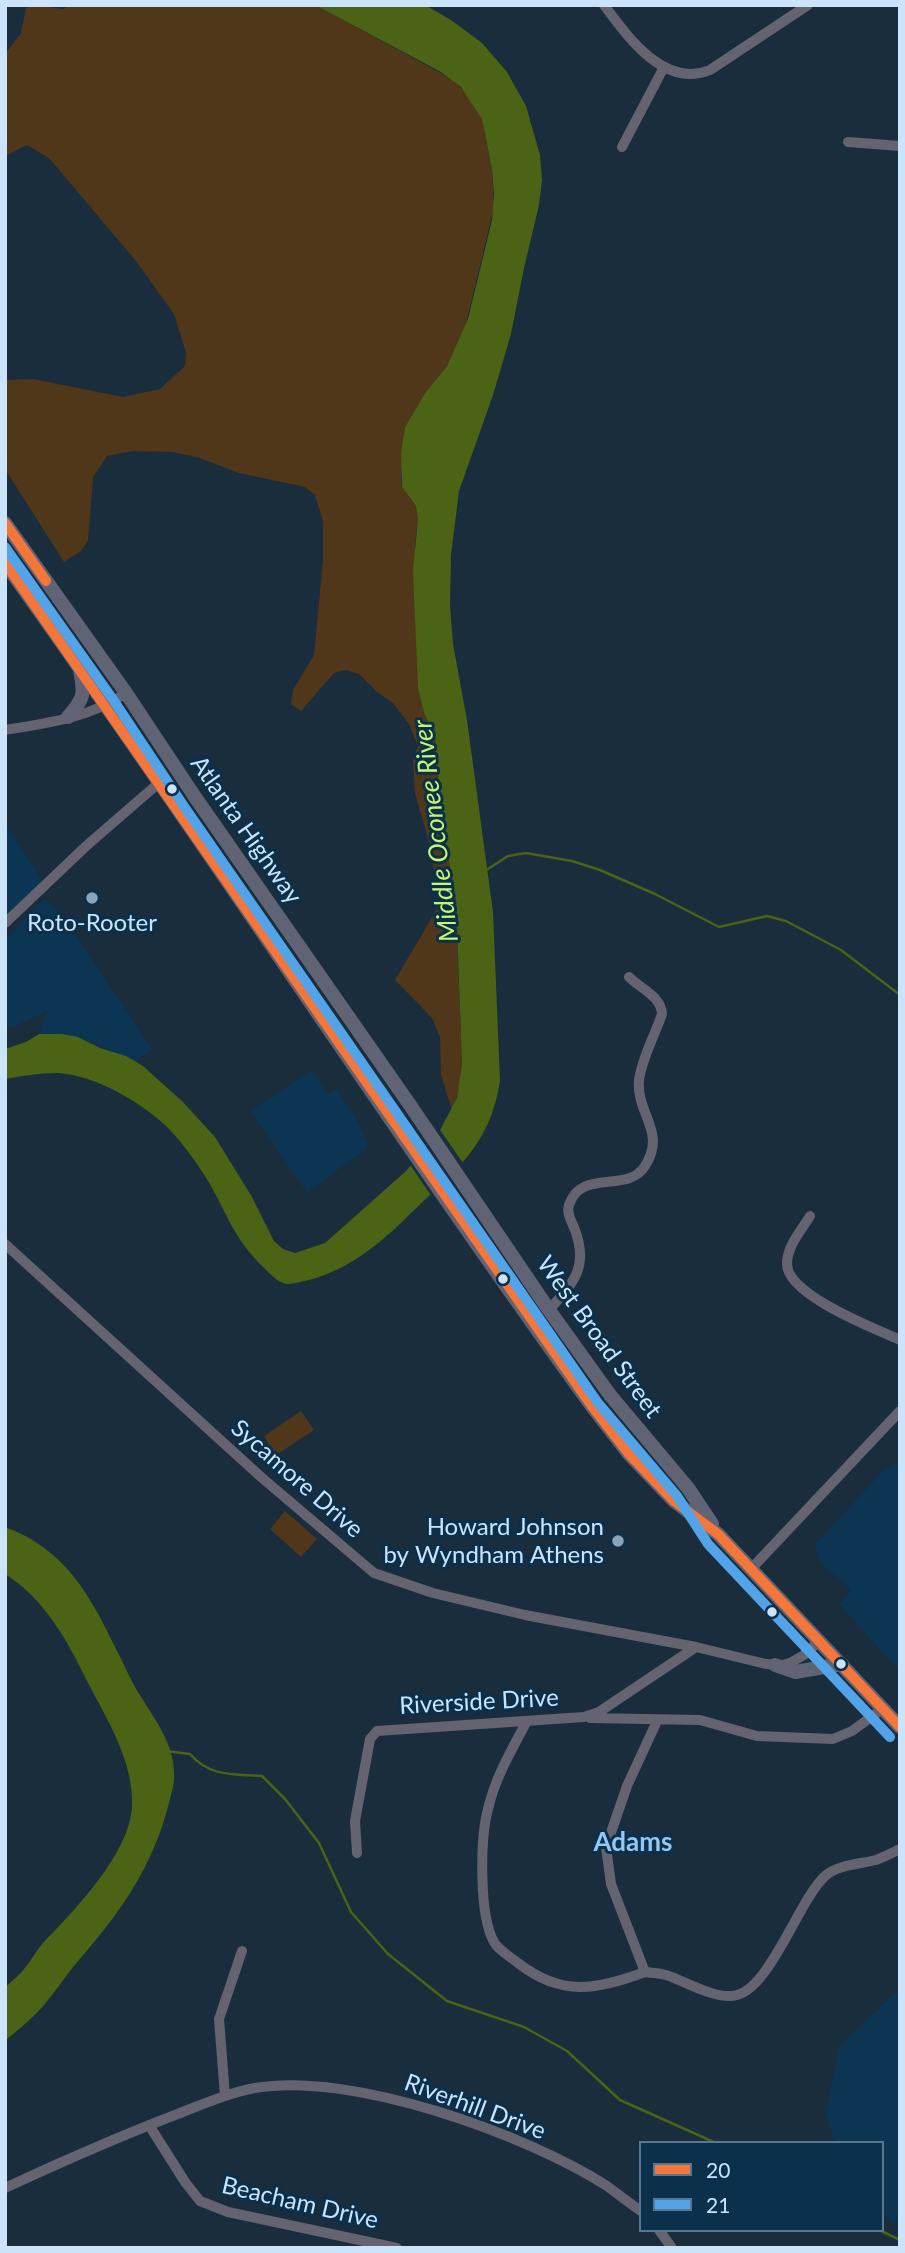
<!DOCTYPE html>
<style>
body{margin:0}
#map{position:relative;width:905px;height:2253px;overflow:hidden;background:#192d3c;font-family:Lato,sans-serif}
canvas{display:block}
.frame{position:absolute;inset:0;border:7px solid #cbe4fa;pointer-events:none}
.legend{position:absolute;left:639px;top:2141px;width:245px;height:91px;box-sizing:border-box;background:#0a304b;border:2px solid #577891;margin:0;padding:9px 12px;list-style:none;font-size:21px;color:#cbe4fa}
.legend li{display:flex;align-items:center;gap:14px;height:35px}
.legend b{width:35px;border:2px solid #577891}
</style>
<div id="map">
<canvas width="905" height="2253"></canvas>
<div class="frame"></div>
<ul class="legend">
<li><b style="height:9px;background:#f5763a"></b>20</li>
<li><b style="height:9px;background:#53a3e8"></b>21</li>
</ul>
</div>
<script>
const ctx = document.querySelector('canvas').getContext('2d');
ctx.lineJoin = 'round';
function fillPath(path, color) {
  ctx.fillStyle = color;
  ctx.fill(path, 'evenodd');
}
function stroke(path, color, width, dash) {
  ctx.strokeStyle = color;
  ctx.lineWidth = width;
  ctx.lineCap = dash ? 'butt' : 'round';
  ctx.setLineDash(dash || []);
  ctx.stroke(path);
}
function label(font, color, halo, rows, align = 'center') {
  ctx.font = font + ' Lato,sans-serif';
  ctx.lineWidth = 6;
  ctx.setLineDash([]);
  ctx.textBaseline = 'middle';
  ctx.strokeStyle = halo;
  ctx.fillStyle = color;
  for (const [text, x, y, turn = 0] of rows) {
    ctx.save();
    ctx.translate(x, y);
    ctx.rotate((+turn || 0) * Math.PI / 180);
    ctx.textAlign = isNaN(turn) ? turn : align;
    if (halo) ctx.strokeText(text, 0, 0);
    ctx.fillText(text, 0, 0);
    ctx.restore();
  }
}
fillPath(new Path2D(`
 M5,823L41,879L40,887L5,921Z
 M44,899L49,901L65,920L152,1049L135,1061L78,1037L39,1034L47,1012L11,1027L5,1025V940Z
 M311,1070L328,1094L336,1089L355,1116L367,1143L366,1149L307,1193L251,1111Z
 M900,1460V1672L839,1604L851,1590L820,1562L814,1545L883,1471Z
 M899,1989L900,2216L893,2223L882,2212V2198L885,2195L882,2192V2143H838L833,2138L826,2116L839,2046Z`), '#0b3552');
fillPath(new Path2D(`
 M34,5L64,9L68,5H315L452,79L470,97L482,119L492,169L494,207L464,332L447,366L425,393L405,427L401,478L402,487L416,506L418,519L415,544L418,688L424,713L435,736L442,825L456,899L462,1065L461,1086L452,1110L441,1075L440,1037L432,1018L395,980L437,909V887L428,838L415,793L413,760L418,746L409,724L393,703L377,692L359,674L346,670L334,673L301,711L291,704L293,690L314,655L323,561V521L315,495L305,487L239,473L200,458L173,452L133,451L107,456L93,477L88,540L81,551L64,562L5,469V380L33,379L123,397L160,389L185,366L186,353L174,314L136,261L49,158L27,145L5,156V54L21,33L26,8Z
 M301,1411L314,1430L276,1455L264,1436Z
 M285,1511L317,1539L301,1557L270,1529Z`), '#513719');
fillPath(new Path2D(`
 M315,5H425L451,20L482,43L507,72L526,106L540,155L542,180L539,205L524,268L511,334L493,395L459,491L451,555L450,606L453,644L467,720L493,912L500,1081C490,1146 455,1171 410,1214C381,1243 350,1269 309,1280C303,1281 294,1284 288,1284C277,1283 270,1273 262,1266C235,1239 228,1217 211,1186C200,1167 185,1146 170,1130C145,1104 95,1075 58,1073C41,1073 22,1076 5,1079V1049L26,1042L39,1034H62L78,1037L100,1048L126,1056L143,1066L183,1102L215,1137L252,1197L274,1241L283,1249L295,1253L325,1243L406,1171L439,1132L457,1098L462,1065L456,899L442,825L435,736L424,713L418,688L413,570L418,519L416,506L402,487L401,453L405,427L425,393L447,366L468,319L492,220L494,195L492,169L482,119L461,87L441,72Z
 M5,1527C65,1549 90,1595 116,1649C123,1661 128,1675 135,1687C150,1713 174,1741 174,1773C175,1782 172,1791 170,1799C153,1869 119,1914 73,1967C63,1980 54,1993 44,2005C33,2018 18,2030 5,2041V1988C11,1981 19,1976 24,1969C31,1961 36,1951 43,1943C75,1910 129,1854 132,1807C134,1762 108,1721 88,1683C68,1642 45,1599 5,1574Z`), '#4a6314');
fillPath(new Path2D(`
 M438,1127L465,1166L432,1197L409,1163Z`), '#192d3c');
stroke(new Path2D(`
 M488,869L508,856L526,853L572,861L600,870L655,894L719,927L767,916L786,921L841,950L900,995
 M166,1751L190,1754C210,1777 233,1774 262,1776L285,1799L319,1843L351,1912L388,1954L447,2001L524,2027L567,2051L620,2100L716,2143
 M879,2230L900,2240`), '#4a6314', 2.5);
stroke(new Path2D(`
 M604,5C627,36 664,89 710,70L808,5
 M848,142L900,146
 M622,147L664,67
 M5,730C47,723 90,718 126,693
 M5,923L85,847L160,782
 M810,1216C801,1231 787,1246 787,1264C787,1295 874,1328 900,1340
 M5,1244L261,1477L374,1573L433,1593L525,1615L696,1647L766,1664L782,1665L790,1663L804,1655L819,1641
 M549,1310C573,1283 589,1268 575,1230C572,1222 566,1213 569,1205C581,1168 628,1194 645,1166C667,1132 636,1114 639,1080C642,1058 655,1035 662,1014C661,996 641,989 629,977
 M751,1569L900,1411
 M590,1718L700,1720L757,1736L833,1739L852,1731L882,1709
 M527,1721C512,1749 495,1778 488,1809C480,1839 479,1916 494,1942C498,1950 511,1957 518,1963C562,1997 596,1990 645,1972
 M657,1721L627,1786L606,1847L611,1884L645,1972C652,1973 659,1973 666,1975C685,1981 717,2001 737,1995C771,1986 799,1900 825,1876C837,1865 860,1864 876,1860C884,1857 892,1853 900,1849
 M357,1853L355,1821L370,1739L377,1731L584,1717L599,1712L696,1647
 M225,2096L219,2019L242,1951
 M149,2125L185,2182L200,2201L228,2212L397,2248
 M5,2188C61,2162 118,2137 175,2115C201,2105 228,2093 255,2088C351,2071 526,2134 607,2186C618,2194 629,2203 641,2211
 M659,2230L672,2248`), '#656370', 10);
stroke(new Path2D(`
 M5,523L126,693L195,797L410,1105L549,1310L610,1395L688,1488L712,1524
 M5,563C205,841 391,1128 591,1405L629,1454L674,1501L718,1534L900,1727
 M68,717C84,699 85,694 80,670
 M775,1665L795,1672L842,1664`), '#606374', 14);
stroke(new Path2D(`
 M5,523L46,581
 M5,563L591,1405L629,1454L674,1501L718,1534L900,1727`), '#f5763a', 10);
stroke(new Path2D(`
 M5,547L114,701L183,805L598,1403L677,1496L708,1544L890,1737`), '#53a3e8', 10);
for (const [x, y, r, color] of [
 [172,789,6,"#cbe4fa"],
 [92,898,7,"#8da4b8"],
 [503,1279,6,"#cbe4fa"],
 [618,1541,7,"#8da4b8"],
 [772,1612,6,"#cbe4fa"],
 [841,1664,6,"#cbe4fa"]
]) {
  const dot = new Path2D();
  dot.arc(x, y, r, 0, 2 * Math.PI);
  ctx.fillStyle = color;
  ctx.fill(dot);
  stroke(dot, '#0a304b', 2.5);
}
label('24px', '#cbe4fa', '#0a304b', [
 ["Atlanta Highway",246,830,55],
 ["West Broad Street",599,1337,54],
 ["Sycamore Drive",297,1479,41],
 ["Riverside Drive",479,1702,-3],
 ["Riverhill Drive",475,2107,20],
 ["Beacham Drive",300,2203,13]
]);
label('24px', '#cbe4fa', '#0a304b', [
 ["Roto-Rooter",92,923],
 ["Howard Johnson",604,1527,"right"],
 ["by Wyndham Athens",604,1555,"right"]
]);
label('italic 26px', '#c8f56b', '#0a304b', [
 ["Middle Oconee River",436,831,-97]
]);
label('bold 26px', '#94c7f2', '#0a304b', [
 ["Adams",633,1843]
]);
</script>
